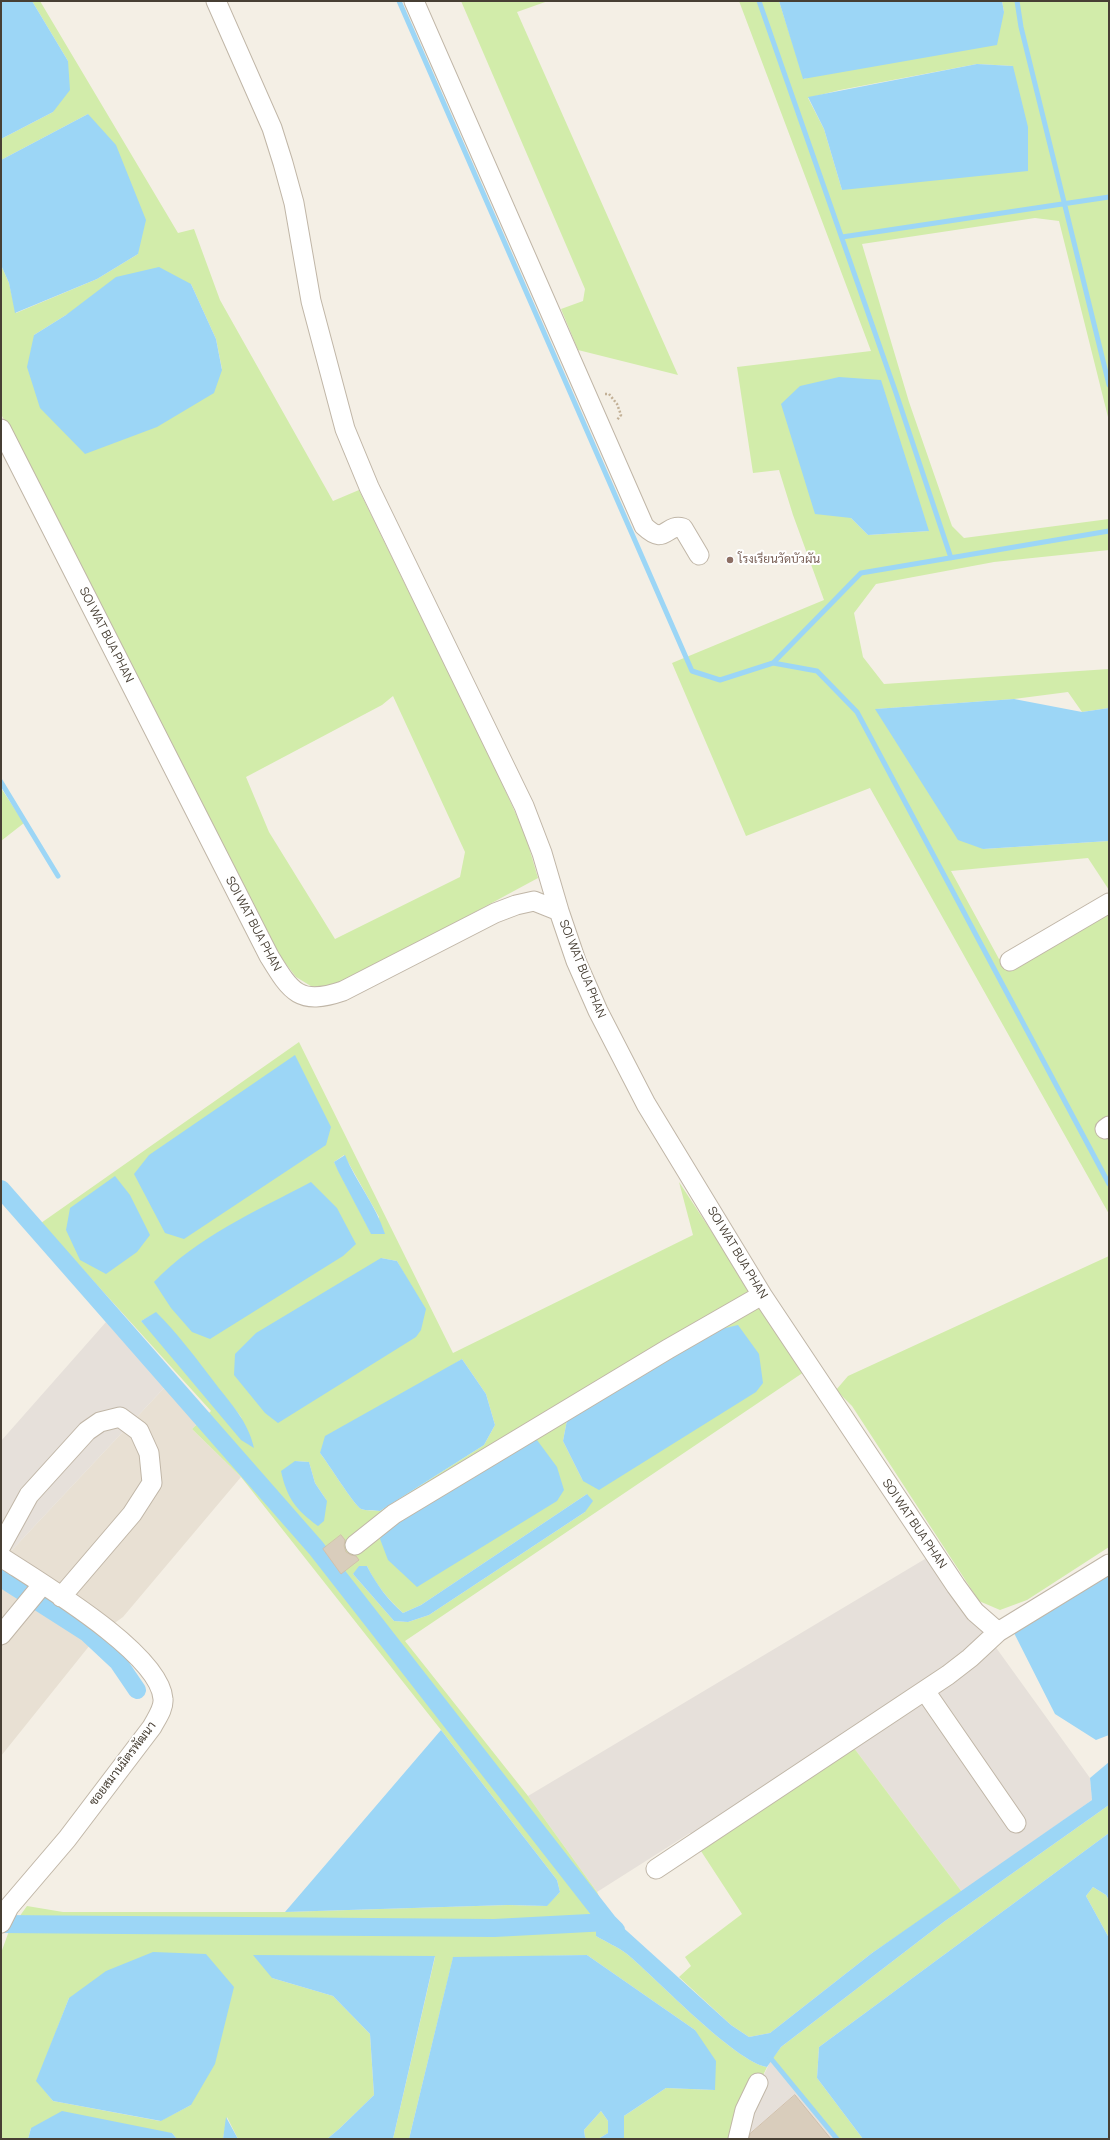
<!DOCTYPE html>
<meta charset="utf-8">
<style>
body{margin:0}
#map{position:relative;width:1110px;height:2140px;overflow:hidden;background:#f4efe5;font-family:Manrope,sans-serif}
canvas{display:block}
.frame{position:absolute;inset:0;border:2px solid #473f34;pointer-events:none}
</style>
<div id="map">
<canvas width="1110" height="2140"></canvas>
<div class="frame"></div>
</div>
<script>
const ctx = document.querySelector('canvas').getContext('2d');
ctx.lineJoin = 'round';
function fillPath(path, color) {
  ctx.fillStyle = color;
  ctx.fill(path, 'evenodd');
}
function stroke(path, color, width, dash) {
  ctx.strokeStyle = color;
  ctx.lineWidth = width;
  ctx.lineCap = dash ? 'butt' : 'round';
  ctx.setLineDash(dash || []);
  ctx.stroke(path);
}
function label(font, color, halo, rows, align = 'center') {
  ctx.font = font + ' Manrope,Sarabun,sans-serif';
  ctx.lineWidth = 4;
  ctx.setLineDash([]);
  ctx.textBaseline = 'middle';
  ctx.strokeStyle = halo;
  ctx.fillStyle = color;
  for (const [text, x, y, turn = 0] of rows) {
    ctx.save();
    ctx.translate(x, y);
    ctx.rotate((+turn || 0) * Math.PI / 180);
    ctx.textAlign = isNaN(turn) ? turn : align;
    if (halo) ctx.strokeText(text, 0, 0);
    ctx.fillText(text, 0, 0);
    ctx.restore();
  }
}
fillPath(new Path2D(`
 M165,1387L199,1422L192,1429L241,1477L123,1617L98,1635L1,1756V1543L12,1550Z`), '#e8e0d3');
fillPath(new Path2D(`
 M106,1322L165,1387L12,1550L1,1543V1441Z
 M930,1556L1090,1778L1092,1800L962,1892L854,1748L699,1848L690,1833L597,1892L528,1796Z
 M771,2060L836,2139H733Z`), '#e6e0da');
fillPath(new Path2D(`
 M32,1H40L178,233L194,229L220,300L333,501L359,490L495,768L525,834L538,878L353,978L319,991L296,977L275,950L1,414V259V265L9,283L16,313L97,279L138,254L88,114L1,160V139L53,112L68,61ZM191,284L216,339L222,369L34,335L66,315ZM393,696L465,852L460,877L335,939L269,832L246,777L382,705Z
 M461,1H548L517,12L678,375L578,350L561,309L583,301L585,289Z
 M739,1H779L804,79L1004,12L1002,1H1109V421L1059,221L1035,218L862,244L909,402L952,526L964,538L1109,519V550L994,562L876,584L854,613L863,657L884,684L1109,669V708L1082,712L1068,692L1014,699L876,709L983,849L1109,841V890L1088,858L951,871L999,959L1109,894V1214L870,788L746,836L672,663L824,600L793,515L779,470L753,473L737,367L871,351ZM977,64L1013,66L842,190L824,129L808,98L840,90ZM851,518L929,531L868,535Z
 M1,788L24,823L1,841Z
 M299,1042L453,1353L693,1235L679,1182L804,1372L405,1641L528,1796L597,1892L607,1913L596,1918V1936C606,1942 618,1947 627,1954C657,1979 735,2062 767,2067L733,2139H624V2116L666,2088L715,2090L695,2030L587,1955L453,1958L409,2139H393L435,1957L272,1978L333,1996L370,2034L374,2095L339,2129L327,2139H238L227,2117L223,2139H177L172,2133L31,2128L28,2139H1V1953L9,1931L27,1906L63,1912H285L508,1905L546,1906L560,1892L557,1880L441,1730L241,1477L192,1429L211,1411L41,1223ZM344,1155L379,1217L371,1233L334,1162ZM381,1258L397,1261L412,1288ZM156,1313L242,1418L141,1321ZM462,1359L486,1394L495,1425L484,1445L380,1511C374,1510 366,1511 361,1509C354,1505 328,1463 320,1453ZM567,1420L583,1481L563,1441ZM295,1461L309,1462L315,1483L327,1501ZM587,1494L585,1512L429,1615L408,1622L394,1621L353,1574L367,1566C376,1585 388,1599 403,1613L421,1605ZM69,1998L191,2105L160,2121L53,2101L37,2081Z
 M1109,1256V1547L1027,1600L1000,1610L979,1601L852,1406L836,1390L848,1376Z
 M854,1748L962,1892L872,1953L770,2033L749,2037L731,2025L679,1977L691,1966L685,1957L742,1914L699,1848Z
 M1109,1805V1833L819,2047L817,2078L863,2139H836L771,2060L781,2047L945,1921Z
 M1093,1887L1106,1895L1109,1900V1938L1086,1896Z
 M601,2111L608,2121V2133L598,2139H587L585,2137L584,2130Z`), '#d2ecaa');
fillPath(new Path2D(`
 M1,1H32L68,61L70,90L53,112L1,139Z
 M779,1H1002L1004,12L997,45L803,79Z
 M977,64L1013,66L1028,127V171L842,190L824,129L808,97Z
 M88,114L116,145L146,220L138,254L97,279L15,313L9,283L1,265V160Z
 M159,267L191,284L216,339L222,370L214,393L157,427L85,454L40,408L27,367L34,335L66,315L116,277Z
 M839,377L881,380L929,531L868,535L851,518L815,514L781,404L800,386Z
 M1014,699L1082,712L1109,708V841L983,849L958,840L875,709Z
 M295,1055L331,1127L326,1145L184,1239L165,1233L134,1174L149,1155Z
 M345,1155C356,1182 376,1205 385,1234H371L338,1171L334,1162Z
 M115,1176L130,1195L150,1235L137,1252L106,1274L80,1260L66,1230L70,1208Z
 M311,1182L337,1208L356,1244L343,1256L210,1339L192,1332L171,1308L154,1282C197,1237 256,1211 311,1182Z
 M381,1258L397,1261L426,1309L421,1330L416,1337L278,1423L265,1413L234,1375L235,1354L256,1333Z
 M156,1312C178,1334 196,1358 215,1383C231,1404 248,1421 254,1448L241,1440L141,1321Z
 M738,1325L759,1354L763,1383L756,1392L599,1490L583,1481L563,1441L567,1420L713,1331Z
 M462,1359L486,1394L495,1425L484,1445L380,1511C374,1510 366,1511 361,1509C354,1505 328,1463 320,1453L325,1436Z
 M537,1440L557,1467L564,1490L557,1501L417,1587L388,1560L380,1539L390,1524L522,1445Z
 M295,1461L309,1462L315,1483L327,1501L324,1521L318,1526C295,1509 287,1498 281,1471Z
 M587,1494L593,1501L585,1512L429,1615L408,1622L394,1621L353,1574L359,1566H367C376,1584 388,1600 403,1613L421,1605Z
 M1109,1573V1735L1096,1740L1055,1714L1013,1631Z
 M441,1730L557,1880L560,1892L547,1906L508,1905L285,1912Z
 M1109,1762V1805L945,1921L781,2047L767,2067C735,2062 657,1979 627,1954C618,1947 606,1942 596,1936V1918L607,1913L731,2025L749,2037L770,2033L872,1953L1092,1800L1090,1778Z
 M1109,1833V1900L1106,1895L1093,1887L1086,1896L1109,1938V2139H863L817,2078L819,2047Z
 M153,1952L206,1954L234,1987L215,2064L191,2105L161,2121L53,2101L36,2081L69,1998L106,1971Z
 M253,1955L435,1956L393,2139H327L339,2129L374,2095L370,2034L333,1996L272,1978Z
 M587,1955L695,2030L716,2061L715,2090L666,2088L624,2116V2139H598L608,2133V2121L601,2111L584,2130L585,2137L587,2139H409L453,1957Z
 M62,2111L172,2133L177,2139H28L31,2128Z
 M226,2117L238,2139H223Z`), '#9cd6f6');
stroke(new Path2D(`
 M399,1L692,671L720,680L773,663L861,573L1109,531
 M759,1L896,393L951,558
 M1017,1L1021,27L1109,385
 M842,237L1109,197
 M773,663L817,671L857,712L1109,1184
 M1,782L58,876
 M768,2055L837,2139`), '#9cd6f6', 5);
stroke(new Path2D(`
 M1,1189L316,1548L608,1922
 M1,1578L87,1633L118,1662L137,1690
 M1,1924L494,1928L608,1922L616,1930`), '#9cd6f6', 18);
const building = new Path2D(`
 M341,1535L345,1540L344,1546L346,1552L351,1555L356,1556L359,1560L341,1574L323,1549Z
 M795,2095L831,2139H749L750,2134Z`);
fillPath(building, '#d9cdbc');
stroke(building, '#d2c1ac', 1);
const minor = new Path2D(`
 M216,1L272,128L283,163L294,203L311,301L345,429L369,487L524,806L542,853L559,911
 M414,1L644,526C666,547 665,523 683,528L699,555
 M1,429L269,956C291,992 299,1006 343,991L495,913L516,905L534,901L559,911L576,961L598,1011L646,1104L762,1295L956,1586L975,1612L998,1632L1109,1564
 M1010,961L1109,903
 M1105,1129L1109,1126
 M355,1545L394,1514L668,1349L762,1295
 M1,1546L29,1495L87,1431L100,1422L120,1417L139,1431L149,1453L152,1483L132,1514L61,1597
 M1,1557C39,1582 160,1653 163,1699C164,1709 156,1719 152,1727L67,1839L9,1907L1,1923
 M1,1635L43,1584
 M925,1691L1016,1823
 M656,1869L948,1675L970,1658L998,1632
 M738,2139L745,2110L758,2083`);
stroke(minor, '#c0b6a7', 21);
stroke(new Path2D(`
 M605,394H609L617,404L621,415L617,420`), '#c3b197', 2.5, [2, 2]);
stroke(minor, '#fff', 19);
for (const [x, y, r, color] of [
 [730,560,4,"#8d6e63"]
]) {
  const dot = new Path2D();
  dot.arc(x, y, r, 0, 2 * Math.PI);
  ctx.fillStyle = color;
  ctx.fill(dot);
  stroke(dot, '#fff', 1.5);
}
label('12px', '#785e54', '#fff', [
 ["โรงเรียนวัดบัวผัน",738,560]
], 'left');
label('12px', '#473f34', '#fff', [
 ["SOI WAT BUA PHAN",106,635,63],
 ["SOI WAT BUA PHAN",253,924,62],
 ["SOI WAT BUA PHAN",582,969,68],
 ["SOI WAT BUA PHAN",737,1253,59],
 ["SOI WAT BUA PHAN",914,1524,56],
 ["ซอยสมานมิตรพัฒนา",123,1764,-53]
]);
</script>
